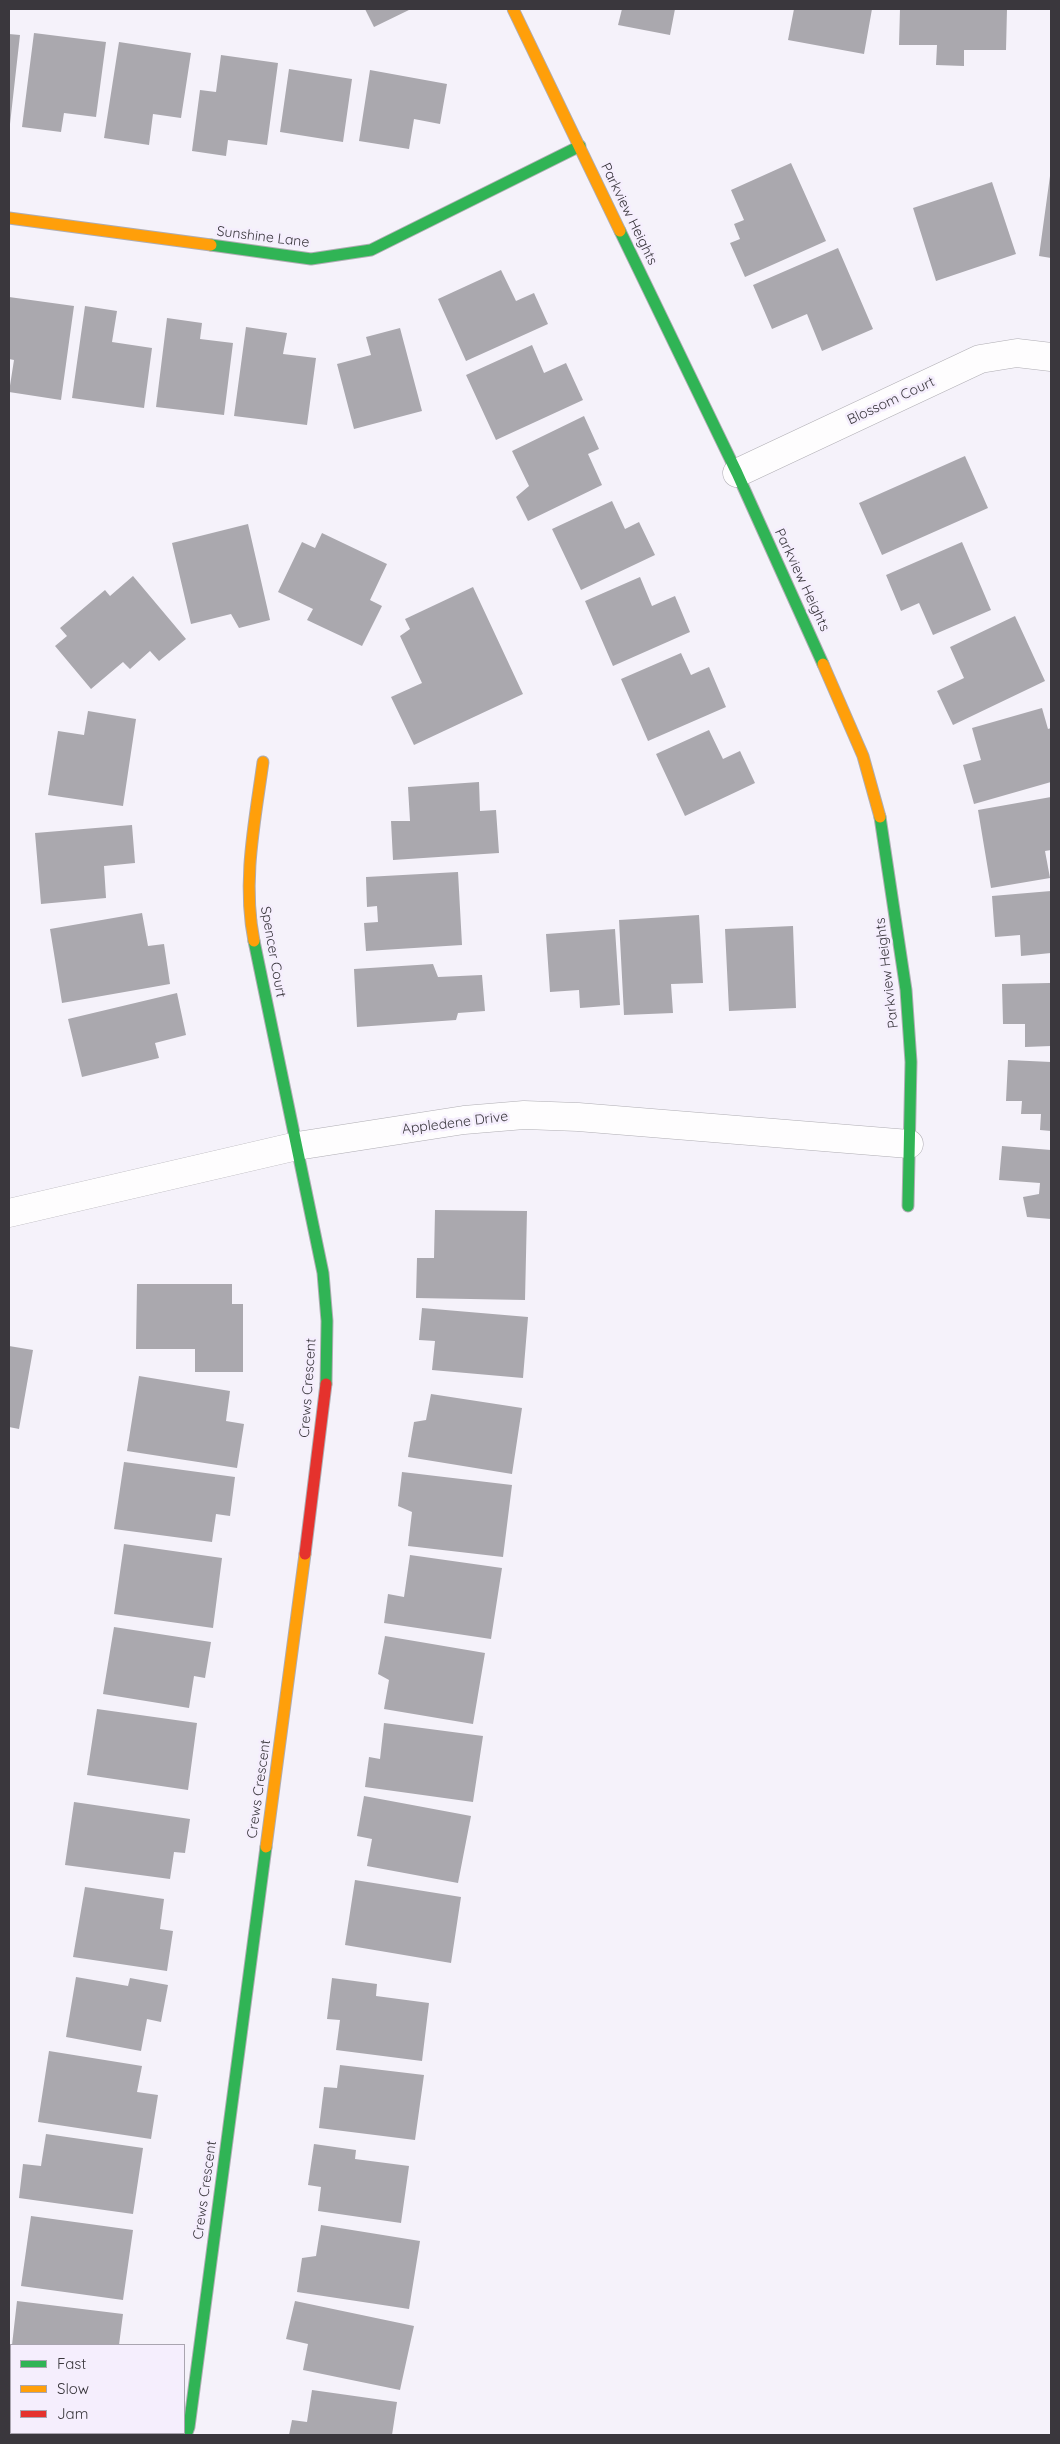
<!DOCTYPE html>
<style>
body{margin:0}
#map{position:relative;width:1060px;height:2444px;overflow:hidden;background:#f5f2fa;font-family:Quicksand,sans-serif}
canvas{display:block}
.frame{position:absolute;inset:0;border:10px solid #3a373d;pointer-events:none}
.legend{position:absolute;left:10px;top:2344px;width:175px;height:90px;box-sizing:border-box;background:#f5eefd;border:1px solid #aaa5b0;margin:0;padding:6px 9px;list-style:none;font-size:15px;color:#3a373d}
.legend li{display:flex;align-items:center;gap:10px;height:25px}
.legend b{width:25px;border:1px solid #aaa5b0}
</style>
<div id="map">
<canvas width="1060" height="2444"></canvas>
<div class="frame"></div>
<ul class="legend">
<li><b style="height:6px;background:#30b455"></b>Fast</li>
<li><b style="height:6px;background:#ff9f0a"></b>Slow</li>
<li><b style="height:6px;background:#e5322d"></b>Jam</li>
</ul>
</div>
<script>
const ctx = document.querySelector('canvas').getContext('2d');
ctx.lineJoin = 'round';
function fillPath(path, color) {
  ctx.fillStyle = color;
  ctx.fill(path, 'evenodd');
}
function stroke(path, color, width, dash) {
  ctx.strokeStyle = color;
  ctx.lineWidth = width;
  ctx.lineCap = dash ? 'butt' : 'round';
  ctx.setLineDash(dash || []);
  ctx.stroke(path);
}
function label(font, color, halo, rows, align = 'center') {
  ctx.font = font + ' Quicksand,sans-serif';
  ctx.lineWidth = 5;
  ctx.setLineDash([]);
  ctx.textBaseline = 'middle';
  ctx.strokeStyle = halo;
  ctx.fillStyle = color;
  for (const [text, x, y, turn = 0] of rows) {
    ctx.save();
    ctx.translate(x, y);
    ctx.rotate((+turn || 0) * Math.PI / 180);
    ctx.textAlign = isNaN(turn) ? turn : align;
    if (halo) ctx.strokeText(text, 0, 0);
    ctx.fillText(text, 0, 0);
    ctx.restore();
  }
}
fillPath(new Path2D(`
 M365,9H411L374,27Z
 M622,9H675L670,35L618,25Z
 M794,9H872L864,54L788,40Z
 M900,9H1007L1006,50H964V66L936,65L937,45H899Z
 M34,33L106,42L96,117L64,113L61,132L22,127Z
 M9,34L20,35L10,124H9Z
 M119,42L191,53L181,118L153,114L149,145L104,138Z
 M221,55L278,63L267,145L228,140L226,156L192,151L200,90L216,92Z
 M289,69L352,79L343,142L280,132Z
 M370,70L447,84L440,124L414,119L409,149L359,141Z
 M791,163L826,241L745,277L730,243L740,239L734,224L744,220L731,190Z
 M1050,176H1051V258L1039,256Z
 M992,182L1016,254L936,281L913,208Z
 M838,248L873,329L822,351L807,314L772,329L753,285Z
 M501,270L516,301L534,293L548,324L466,361L438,299Z
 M9,297L74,306L61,400L9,392L14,360L9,359Z
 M85,306L117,311L112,342L152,348L144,408L72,398Z
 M167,318L202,323L200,339L233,343L224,415L156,407Z
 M246,327L287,333L283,354L316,358L307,425L234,416Z
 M400,328L422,411L354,429L337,364L371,355L366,337Z
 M532,345L544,373L566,363L583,400L496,440L466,375Z
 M584,416L599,449L588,454L602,485L528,521L516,497L529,486L512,451Z
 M965,456L988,508L882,555L859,503Z
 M612,501L625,529L639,522L655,555L581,590L552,529Z
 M248,524L270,620L239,628L231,614L191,624L172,543Z
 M322,533L387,564L370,600L382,606L362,646L307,620L313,609L278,592L302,542L315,548Z
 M962,542L991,610L933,635L919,603L901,611L886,575Z
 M133,576L186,639L159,661L150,651L130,669L123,662L91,689L55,646L67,636L60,628L105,590L110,596Z
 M640,577L652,606L675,596L690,632L613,666L585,601Z
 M473,587L523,694L414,745L391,697L422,683L400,636L410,629L405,619Z
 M1015,616L1045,681L953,725L937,691L964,678L950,647Z
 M681,653L691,675L709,667L726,707L648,741L621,679Z
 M1042,708L1048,729L1051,728V782L974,804L963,765L981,760L972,728Z
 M88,711L136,719L123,806L48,795L58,731L84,735Z
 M709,730L723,759L740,751L755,783L685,816L656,754Z
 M479,782L480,811L496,810L499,853L393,860L391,821H410L408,787Z
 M1051,797V850L1045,851L1050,878L991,888L978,810Z
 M132,825L135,863L104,866L106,898L41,904L35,833Z
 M458,872L462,945L366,951L364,923L378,922L377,906L367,907L366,877Z
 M1051,891V953L1021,956L1020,935L995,937L992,896Z
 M142,913L148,946L164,944L170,984L62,1003L50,929Z
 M699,915L703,983L671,984L673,1013L624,1015L619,920Z
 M793,926L796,1008L729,1011L725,929Z
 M615,929L620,1005L580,1008L579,990L550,992L546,934Z
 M433,964L438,977L482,975L485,1011L458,1013L456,1020L357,1027L354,969Z
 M1050,983L1051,1046L1025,1047V1024H1003L1002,984Z
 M177,993L186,1035L155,1043L159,1058L82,1077L68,1019Z
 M1008,1060L1051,1062V1131L1040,1130L1041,1114H1021L1022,1101H1006Z
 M1002,1146L1051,1150V1219L1027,1217L1023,1197L1039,1194L1040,1183L999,1180Z
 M435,1210L527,1211L525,1300L416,1298L417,1258H434Z
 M137,1284H232V1304H243V1372H195V1349H136Z
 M422,1308L528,1317L523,1378L432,1370L435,1341L419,1340Z
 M9,1346L33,1350L19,1429L9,1427Z
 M139,1376L230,1391L226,1421L244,1424L237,1468L127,1451Z
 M431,1394L522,1408L512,1474L408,1457L414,1422L426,1420Z
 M124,1462L235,1477L230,1516L216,1514L212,1542L114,1529Z
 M402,1472L512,1485L503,1557L408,1546L412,1512L398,1506Z
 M124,1544L222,1558L213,1628L114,1614Z
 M410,1555L502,1568L491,1639L384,1623L388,1594L404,1597Z
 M114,1627L211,1642L205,1678L194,1676L189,1708L103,1694Z
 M385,1636L485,1653L473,1724L384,1709L389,1680L378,1674Z
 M97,1709L197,1723L188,1790L87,1775Z
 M384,1723L483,1736L473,1802L365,1787L369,1757L380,1759Z
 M364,1796L471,1816L458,1883L367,1866L372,1839L357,1836Z
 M74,1802L190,1819L185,1853L174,1852L170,1879L65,1865Z
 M355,1880L461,1897L451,1963L345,1945Z
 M85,1887L164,1899L160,1929L173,1931L167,1971L73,1957Z
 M76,1977L128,1986L130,1978L168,1985L161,2022L147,2019L141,2051L66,2037Z
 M332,1978L377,1984L376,1996L429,2003L422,2061L336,2050L340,2020L327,2019Z
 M49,2051L142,2066L137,2092L158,2095L151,2139L38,2122Z
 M340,2065L424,2075L415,2140L319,2128L324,2087L337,2088Z
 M46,2134L143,2148L133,2214L19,2198L23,2164L41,2166Z
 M314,2144L356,2150L355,2159L409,2166L401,2223L318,2211L321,2187L308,2185Z
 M31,2216L133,2230L123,2300L21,2286Z
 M321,2225L420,2241L409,2309L297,2292L302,2258L316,2256Z
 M17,2301L123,2314L119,2345H12Z
 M295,2301L414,2326L400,2390L303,2370L308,2344L286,2339Z
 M10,2357H11V2373L9,2372Z
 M312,2390L397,2402L392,2435H289L292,2420L307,2422Z`), '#aaa8ae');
const street = new Path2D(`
 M737,473L980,359L1017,353L1051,357
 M9,1213L297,1146L464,1120L524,1115L578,1117L909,1144`);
const fast = new Path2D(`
 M620,231L737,473L823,664
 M211,245L311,259L371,250L580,146
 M880,817L906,990L911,1062L908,1206
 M254,941L323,1273L327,1321L326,1384
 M186,2435L189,2427L266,1847`);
const slow = new Path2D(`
 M513,9L620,231
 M9,218L211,245
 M823,664L863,756L880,817
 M254,941C242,881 255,821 263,762
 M266,1847L305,1554`);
const jam = new Path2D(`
 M305,1554L326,1384`);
stroke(street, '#afadb3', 29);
stroke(fast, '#afadb3', 13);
stroke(slow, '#afadb3', 13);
stroke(jam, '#afadb3', 13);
stroke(street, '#fefdfe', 28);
stroke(fast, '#30b455', 11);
stroke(slow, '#ff9f0a', 11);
stroke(jam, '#e5322d', 11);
label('14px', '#3a373d', '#f5eefd', [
 ["Parkview Heights",629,214,64],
 ["Sunshine Lane",263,237,7],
 ["Blossom Court",891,401,-25],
 ["Parkview Heights",802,580,65],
 ["Spencer Court",273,952,80],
 ["Parkview Heights",887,973,-97],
 ["Appledene Drive",455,1123,-7],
 ["Crews Crescent",308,1388,-86],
 ["Crews Crescent",259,1789,-82],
 ["Crews Crescent",205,2190,-82]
]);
</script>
